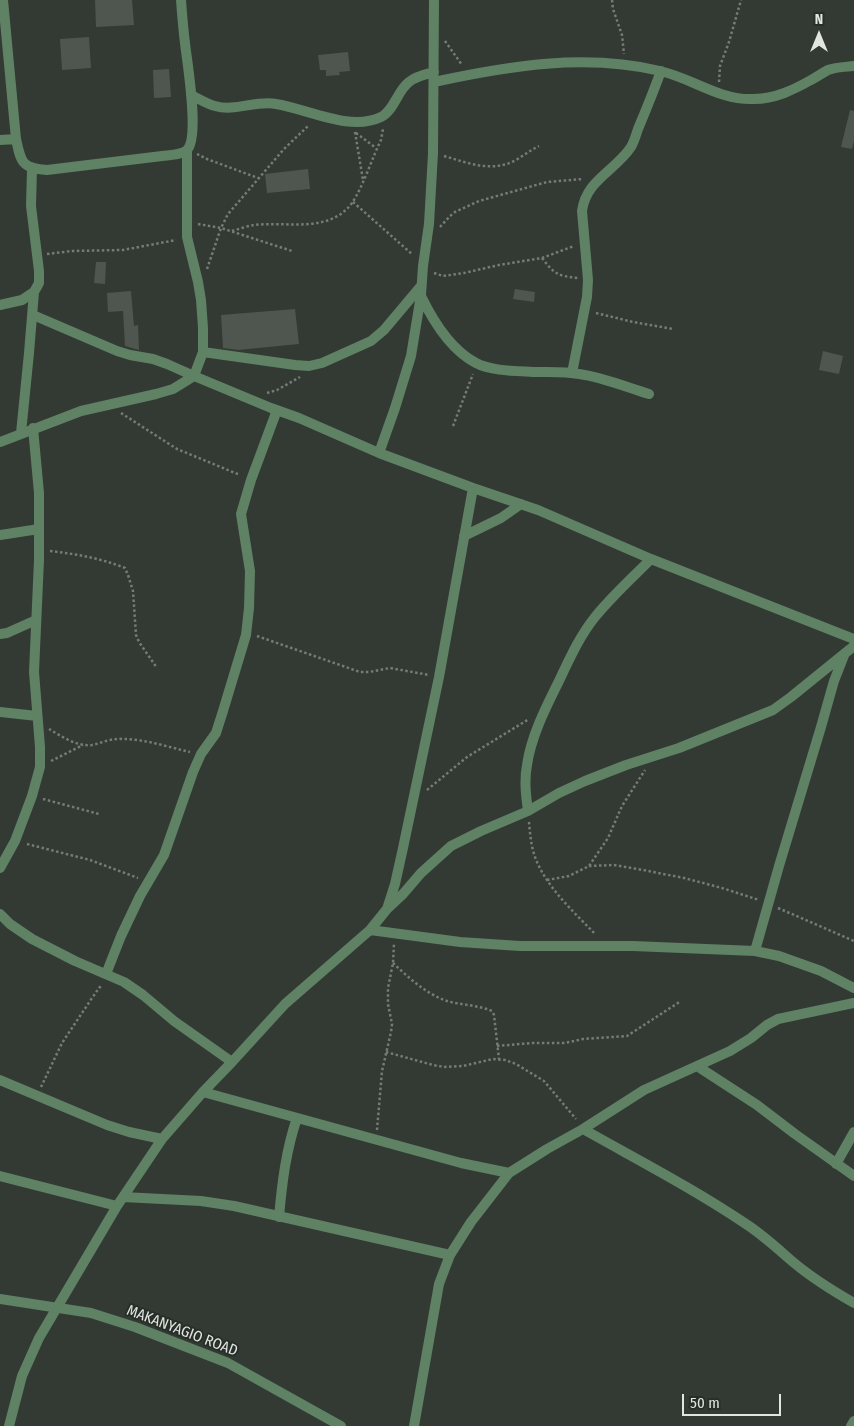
<!DOCTYPE html>
<style>
body{margin:0}
#map{position:relative;width:854px;height:1426px;overflow:hidden;background:#323a33;font-family:"Fira Sans Condensed",sans-serif}
canvas{display:block}
.north{position:absolute;left:794px;top:10px;width:50px;height:50px;-webkit-text-stroke:4px #282f29;paint-order:stroke;rotate:0deg;font-size:14px;font-weight:700;line-height:20px;text-align:center;color:#e1e6e2}
.north::after{content:'';display:block;margin:auto;width:18px;height:22px;background:#e1e6e2;clip-path:polygon(50% 0,100% 100%,50% 72%,0 100%)}
.scale{position:absolute;left:682px;top:1394px;width:99px;height:22px;box-sizing:border-box;border:2px solid #e1e6e2;border-top:0;padding-left:6px;font-size:15px;line-height:18px;white-space:nowrap;color:#e1e6e2;-webkit-text-stroke:4px #282f29;paint-order:stroke}
</style>
<div id="map">
<canvas width="854" height="1426"></canvas>
<div class="north">N</div>
<div class="scale">50 m</div>
</div>
<script>
const ctx = document.querySelector('canvas').getContext('2d');
ctx.lineJoin = 'round';
function fillPath(path, color) {
  ctx.fillStyle = color;
  ctx.fill(path, 'evenodd');
}
function stroke(path, color, width, dash) {
  ctx.strokeStyle = color;
  ctx.lineWidth = width;
  ctx.lineCap = dash ? 'butt' : 'round';
  ctx.setLineDash(dash || []);
  ctx.stroke(path);
}
function label(font, color, halo, rows, align = 'center') {
  ctx.font = font + ' "Fira Sans Condensed",sans-serif';
  ctx.lineWidth = 4;
  ctx.setLineDash([]);
  ctx.textBaseline = 'middle';
  ctx.strokeStyle = halo;
  ctx.fillStyle = color;
  for (const [text, x, y, turn = 0] of rows) {
    ctx.save();
    ctx.translate(x, y);
    ctx.rotate((+turn || 0) * Math.PI / 180);
    ctx.textAlign = isNaN(turn) ? turn : align;
    if (halo) ctx.strokeText(text, 0, 0);
    ctx.fillText(text, 0, 0);
    ctx.restore();
  }
}
fillPath(new Path2D(`
 M95,0H132L134,25L96,27Z
 M89,37L91,68L62,70L60,39Z
 M348,52L350,71L339,72L340,75L326,76V70H320L318,55Z
 M169,69L171,97L154,98L153,70Z
 M850,110L854,111V141L852,149L841,147Z
 M308,169L310,189L267,193L265,174Z
 M96,262H106L105,284L94,283Z
 M515,289L535,292L534,302L513,299Z
 M131,291L134,326L138,325L139,350L125,346L123,311L108,312L107,293Z
 M295,309L299,344L238,350L223,348L221,315Z
 M823,351L843,356L839,374L819,370Z`), '#4e564f');
stroke(new Path2D(`
 M612,0L613,9L622,35L624,54
 M445,41L462,65
 M719,82L720,66L729,42L741,0
 M355,132L363,180
 M356,133L376,148
 M197,154L207,159L258,178
 M444,156C468,163 492,173 516,160C524,155 531,150 539,146
 M353,202L413,255
 M198,224L221,228L292,251
 M440,227L450,216L455,212L479,201L547,182L583,179
 M232,231C239,229 247,226 254,225C287,221 329,234 352,203C363,187 372,158 381,140L383,129
 M47,254L72,251L123,250L176,240
 M542,258C554,274 558,276 578,278
 M207,269L221,228L228,214L284,149L309,125
 M434,273L443,276L464,273L499,265L542,258L574,246
 M596,313L633,322L673,329
 M267,393L277,390L300,377
 M121,413L177,449L240,475
 M453,426L473,374
 M50,551C76,554 100,558 125,568L128,575L133,591L136,635L139,642L157,668
 M257,636L360,672H369L390,668L429,675
 M49,729C61,736 77,747 92,745C102,743 111,738 122,739C145,739 168,747 190,752
 M51,761L83,745
 M427,790L467,757L529,719
 M43,799L99,814
 M529,822C530,833 531,846 535,857C546,887 573,911 595,934
 M27,844L90,860L138,878
 M589,866L614,865L643,870L684,878L722,888L759,900
 M547,880L569,876L589,866L608,838L622,806L645,770
 M778,908L854,941
 M393,963C408,977 426,994 447,1001C461,1005 478,1005 492,1011L494,1015L499,1059
 M497,1046L532,1043H565L583,1039L627,1036L681,1001
 M386,1052L433,1065L444,1067L463,1066L493,1059L505,1060L516,1064L544,1081L576,1119
 M41,1087L62,1043L90,1001L99,988L102,985
 M377,1130L382,1071L391,1032L392,1024L388,1004V988L393,963L394,943`), '#757c76', 2.5, [2.5, 2.5]);
stroke(new Path2D(`
 M3,0L16,139C21,163 22,168 47,170L162,156C169,155 182,155 187,150C200,137 187,62 185,43C183,28 182,14 181,0
 M434,82C508,66 585,53 660,71C692,78 720,101 754,99C775,99 793,90 811,80C817,77 822,73 828,70C836,67 845,67 854,66
 M191,95C199,99 207,104 215,106C235,112 256,100 276,104C308,109 350,132 381,117C394,111 397,91 409,82C416,76 426,74 434,72
 M0,140L16,139
 M421,296C433,321 451,350 476,363C491,371 516,371 533,372C548,372 564,371 579,374C602,377 626,387 649,394
 M0,305L22,300L34,292L39,283V271L31,206L32,169
 M33,315L117,351L130,355L153,359L167,364L194,376L271,408L299,418L379,453L473,488L538,510L651,559L854,639
 M203,352L295,365L309,366L322,363L371,341L384,330L421,286
 M572,373L587,297L588,280L582,211C586,180 615,171 631,147C634,142 636,135 638,129C646,110 654,90 661,71
 M21,433L29,353L34,292
 M0,442L81,411L156,394L173,389L194,376L203,352V328L201,300L198,282L187,237V151
 M379,453L395,408L411,356L421,295L423,266L429,224L433,153L434,0
 M0,535L39,529
 M464,536L501,518L521,504
 M0,634L7,633L36,620
 M0,712L37,716
 M528,811C526,796 524,781 527,765C531,737 545,709 558,683C569,660 579,637 595,617C612,596 632,578 651,559
 M0,868L15,841L32,796L40,767V747L34,672L39,560V493L33,428
 M388,908L403,894L421,873L451,846L481,831L528,811L559,793L585,781L626,765L679,748L773,710L791,697L854,646
 M0,914L10,924L32,939L75,961L124,982L143,995L174,1021L232,1062
 M370,930L460,942L520,946H633L755,951L779,956L821,971L854,988
 M755,951L779,866L821,727L834,681L845,653
 M106,974L121,936L140,896L164,855L193,772L201,754L216,733L223,711L246,635L249,608L250,571L241,514L251,480L277,410
 M697,1066L757,1105L795,1134L854,1176
 M0,1080L107,1125L129,1132L162,1139
 M203,1092L461,1163L509,1173
 M583,1129C638,1160 694,1189 746,1224C763,1235 778,1249 793,1262C812,1278 833,1291 854,1303
 M836,1164L854,1132
 M0,1176L117,1206
 M123,1197L201,1201L234,1206L450,1255
 M279,1217C282,1183 286,1150 297,1118
 M9,1426L22,1376L39,1338L117,1206L162,1139L203,1092L232,1062L285,1004L370,930L387,909L395,884L403,848L439,677L473,488
 M414,1426L439,1284L450,1255L471,1222L509,1173L547,1149L583,1129L644,1090L730,1051L751,1038L767,1025L778,1019L854,1003
 M851,1426L854,1421`), '#5f8164', 10);
stroke(new Path2D(`
 M0,1299L91,1313L135,1327L228,1363L341,1426`), '#5f8164', 10);
label('15px', '#e1e6e2', '#282f29', [
 ["MAKANYAGIO ROAD",182,1331,21]
]);
</script>
